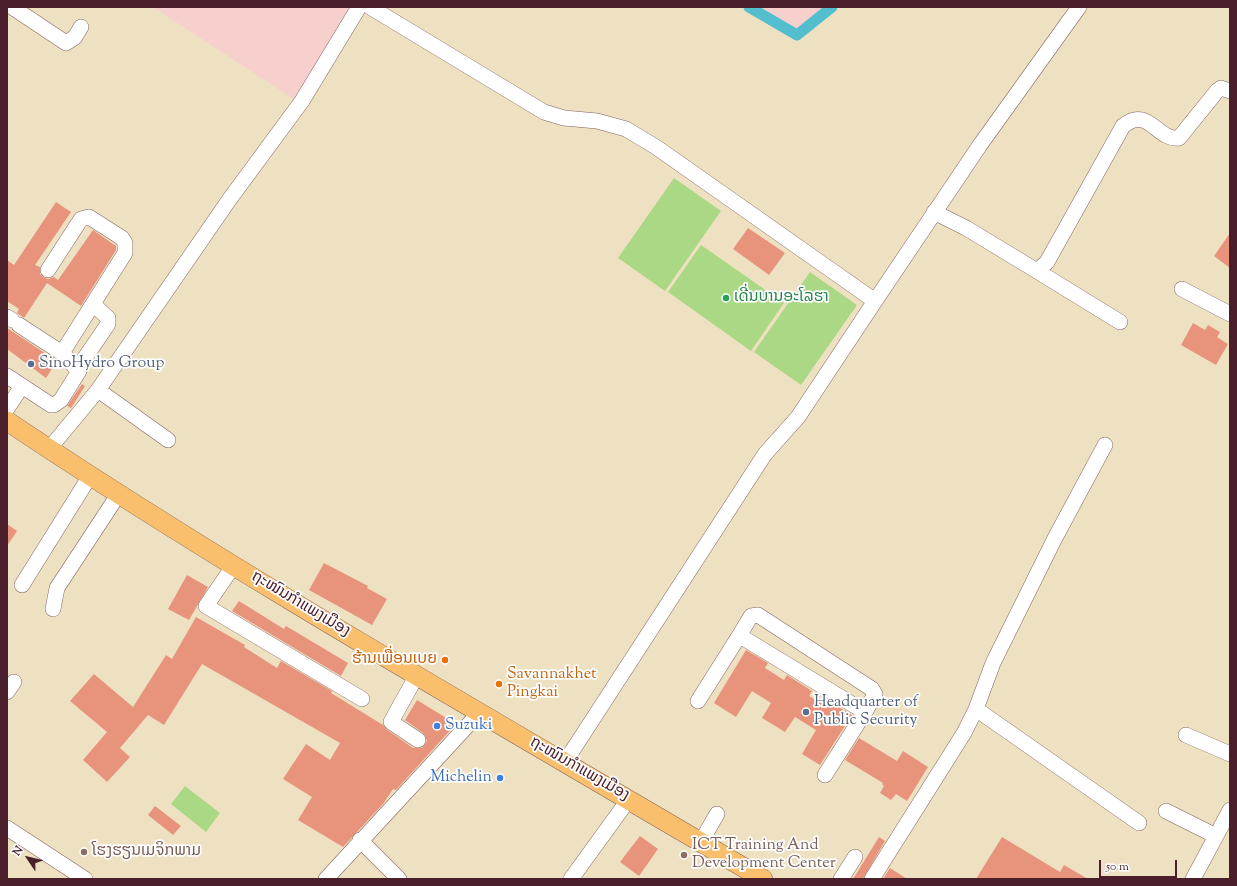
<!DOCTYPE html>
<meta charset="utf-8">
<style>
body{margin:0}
#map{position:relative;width:1237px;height:886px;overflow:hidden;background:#eee1c2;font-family:"Sorts Mill Goudy",serif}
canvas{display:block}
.frame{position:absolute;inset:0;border:8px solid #4a1f2b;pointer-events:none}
.north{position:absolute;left:8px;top:838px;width:40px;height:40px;-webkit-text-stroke:3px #fff;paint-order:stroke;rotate:305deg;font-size:11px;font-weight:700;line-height:16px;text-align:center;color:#4a1f2b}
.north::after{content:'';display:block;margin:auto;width:14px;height:18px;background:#4a1f2b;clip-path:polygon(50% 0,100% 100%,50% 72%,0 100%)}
.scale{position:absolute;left:1099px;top:860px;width:78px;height:18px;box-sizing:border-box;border:2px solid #4a1f2b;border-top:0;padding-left:5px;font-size:12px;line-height:14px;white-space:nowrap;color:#4a1f2b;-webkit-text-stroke:3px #fff;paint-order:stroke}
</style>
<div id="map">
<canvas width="1237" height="886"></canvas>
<div class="frame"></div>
<div class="north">N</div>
<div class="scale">50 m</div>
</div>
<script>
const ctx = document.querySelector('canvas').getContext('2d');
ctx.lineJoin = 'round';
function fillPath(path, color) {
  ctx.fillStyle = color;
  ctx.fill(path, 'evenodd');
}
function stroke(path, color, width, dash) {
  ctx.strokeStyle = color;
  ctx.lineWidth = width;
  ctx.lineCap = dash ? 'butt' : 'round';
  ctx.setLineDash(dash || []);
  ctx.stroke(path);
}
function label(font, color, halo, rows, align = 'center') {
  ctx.font = font + ' "Sorts Mill Goudy","Noto Sans Lao",serif';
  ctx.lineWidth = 3.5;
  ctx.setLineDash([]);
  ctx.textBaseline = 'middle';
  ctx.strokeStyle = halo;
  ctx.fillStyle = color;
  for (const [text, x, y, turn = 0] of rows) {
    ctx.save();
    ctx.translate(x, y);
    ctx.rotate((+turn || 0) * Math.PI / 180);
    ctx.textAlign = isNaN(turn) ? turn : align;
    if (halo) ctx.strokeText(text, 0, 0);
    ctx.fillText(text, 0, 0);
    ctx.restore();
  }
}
fillPath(new Path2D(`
 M153,7H358L298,102Z
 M749,7H832L797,35Z`), '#f7d0cd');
fillPath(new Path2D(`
 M674,178L721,211L665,291L618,258Z
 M701,245L784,303L751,351L668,292Z
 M810,272L857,305L801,385L754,352Z
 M185,786L220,813L206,832L171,804Z`), '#abd884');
stroke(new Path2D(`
 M749,7L797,35L832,7`), '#53becd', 11);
fillPath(new Path2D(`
 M56,202L71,212L35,265L40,267V274L43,277L48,279L54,277L58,280L93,230L116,246V250L81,306L47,283L24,318L17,313L19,309L7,301V260L14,265Z
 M748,228L785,253L769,275L733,249Z
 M1230,233V268L1214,256Z
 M1193,323L1205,330L1208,325L1220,332L1217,337L1228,344L1216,365L1181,345Z
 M7,328L57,361L46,378L7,349Z
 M82,384L85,386L71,408L67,406Z
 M7,524L17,531L7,546Z
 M324,563L368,586L367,588L387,599L372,625L309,590Z
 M187,575L208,587L189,620L168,609Z
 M239,601L284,629L286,626L348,663L341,676L232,611Z
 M196,617L245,645L244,647L277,668L281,661L332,691L331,693L383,725L386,729L413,748H422L427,741L423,733L405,720L417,700L456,724L396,790L393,789L383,804L343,847L298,820L312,797L283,779L306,744L330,760L340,743L202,664L164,725L148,715L120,748L130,757L107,782L83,760L107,732L70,701L94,674L133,707L166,655L172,659Z
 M746,650L768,663L765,668L784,680L787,675L812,691L809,696L828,707L831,702L852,715L820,765L802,754L816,730L795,717L785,732L762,718L771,703L752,691L736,717L714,703Z
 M859,738L897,761L903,751L928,767L907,801L896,794L891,800L880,793L884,786L882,784L883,783L845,760Z
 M155,806L181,826L173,835L148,815Z
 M640,836L658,849L639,876L620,862Z
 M879,837L885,841L863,879H853Z
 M1002,837L1060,872L1064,865L1088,879H976Z
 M890,868L907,879H883Z`), '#e8947d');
const minor = new Path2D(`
 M12,7L66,43L75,37L81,27
 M370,7L544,112L564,118L597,121L626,129L656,147L875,301L798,417L765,454L565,762
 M934,212L966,228L1037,271L1047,262L1123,126C1148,105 1157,141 1179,138L1217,91L1221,88L1230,91
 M1037,271L1120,322
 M1182,289L1230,314
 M875,301L980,145L1079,7
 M7,317L12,320
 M19,325L62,353
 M78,368L108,324V318L93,304
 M7,376L51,405H54L61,400L79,371L62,353L125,253V243L122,238L89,217L81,219L48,270
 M98,390L168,440
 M7,409L22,386
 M49,449L98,390L229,200L302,101L359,7
 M234,565L206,606L362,699
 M22,585L90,476
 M53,609L57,588L118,495
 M739,636L751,616L758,615L872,689L875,694L865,712
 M417,675L391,722L418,740
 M7,692L14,682
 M698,701L739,636L745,639L865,712L825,775
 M976,709L1139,823
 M1186,735L1230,754
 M1166,811L1216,836
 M7,828L85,879
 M360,840L399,879
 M701,842L717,814
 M326,879L480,712
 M571,879L629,799
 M841,879L855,857
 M872,879L964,733L976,709L993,663L1055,538L1105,445
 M1193,879L1230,810`);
const major = new Path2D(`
 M7,421C252,585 510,729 763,879`);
stroke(minor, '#836360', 16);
stroke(major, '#836360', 20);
stroke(minor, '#fff', 15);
stroke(major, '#f9bf6d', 19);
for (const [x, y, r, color] of [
 [726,298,4,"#2e9e5b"],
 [31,364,4,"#5c6f8a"],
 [445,660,4,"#e8710a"],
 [499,684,4,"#e8710a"],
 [806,712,4,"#5c6f8a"],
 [437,726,4,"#3f7fe0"],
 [500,778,4,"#3f7fe0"],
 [84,852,4,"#8d6e63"],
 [684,855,4,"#8d6e63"]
]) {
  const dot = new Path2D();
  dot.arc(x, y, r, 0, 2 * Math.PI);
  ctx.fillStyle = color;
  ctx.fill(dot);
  stroke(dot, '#fff', 1.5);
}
label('16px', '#27864d', '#fff', [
 ["ເດີ່ນບານອະໂລຮາ",734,298]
], 'left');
label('16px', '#4e5e75', '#fff', [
 ["SinoHydro Group",39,364],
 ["Headquarter of",814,703],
 ["Public Security",814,721]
], 'left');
label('16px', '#4a1f2b', '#fff', [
 ["ຖະໜົນກຳແພງເມືອງ",300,605,31],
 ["ຖະໜົນກຳແພງເມືອງ",579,770,30]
]);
label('16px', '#c56008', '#fff', [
 ["ຮ້ານເພື່ອນເບຍ",437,660],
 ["Savannakhet",507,675,"left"],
 ["Pingkai",507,693,"left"]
], 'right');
label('16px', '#366cbe', '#fff', [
 ["Suzuki",445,726],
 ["Michelin",492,778,"right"]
], 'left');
label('16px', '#785e54', '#fff', [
 ["ICT Training And",692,846],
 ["Development Center",692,864],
 ["ໂຮງຮຽນເມຈິກພາມ",92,852]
], 'left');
</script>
